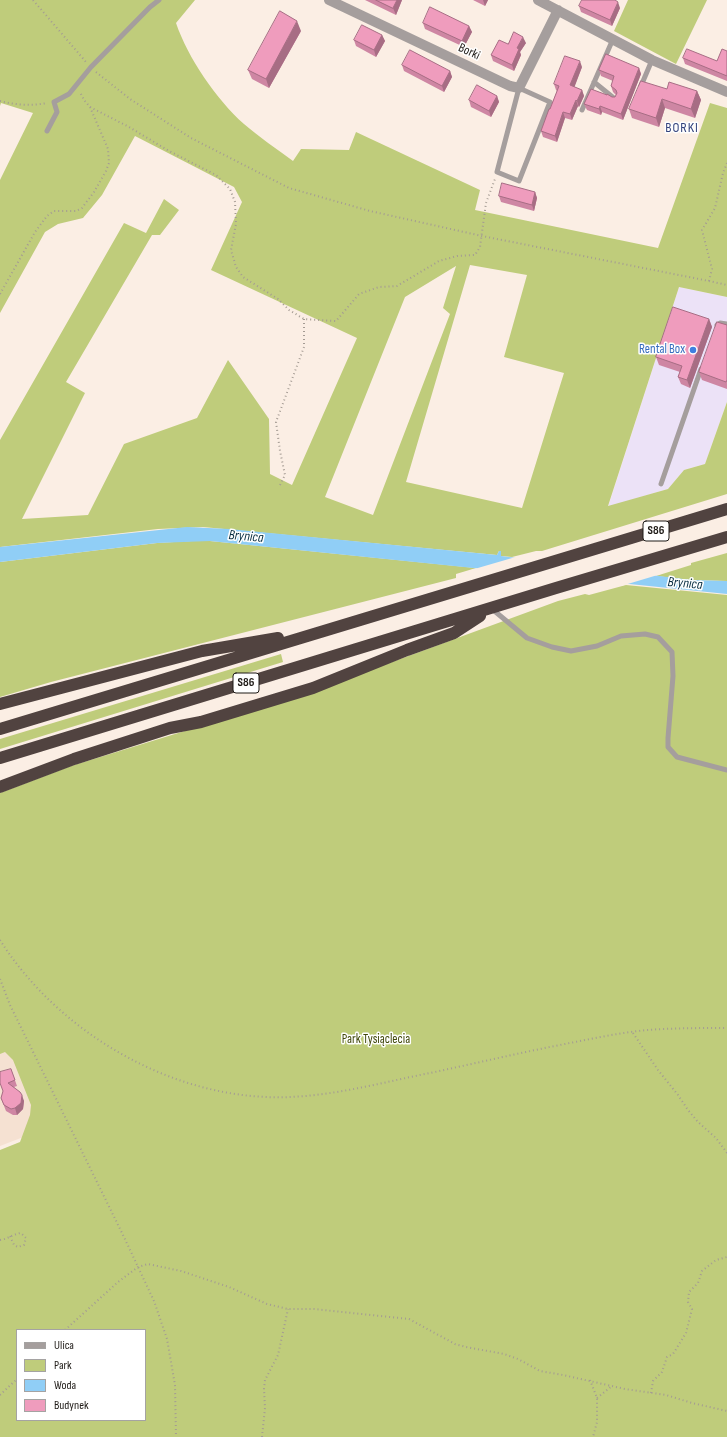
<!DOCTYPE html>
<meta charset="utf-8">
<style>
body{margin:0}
#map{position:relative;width:727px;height:1437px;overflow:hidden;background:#fbeee4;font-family:"Sofia Sans Condensed",sans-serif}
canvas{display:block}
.legend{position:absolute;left:16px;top:1329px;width:130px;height:92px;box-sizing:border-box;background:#fff;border:1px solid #a5a3a2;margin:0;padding:5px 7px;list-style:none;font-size:12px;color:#1e1a16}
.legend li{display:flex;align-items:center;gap:8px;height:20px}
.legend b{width:20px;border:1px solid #a5a3a2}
</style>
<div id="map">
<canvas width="727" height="1437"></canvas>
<ul class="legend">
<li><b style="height:5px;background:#a59e9d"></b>Ulica</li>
<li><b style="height:11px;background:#bfcc7b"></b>Park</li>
<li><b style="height:11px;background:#90cef6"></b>Woda</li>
<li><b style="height:11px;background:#ef9cbd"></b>Budynek</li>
</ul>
</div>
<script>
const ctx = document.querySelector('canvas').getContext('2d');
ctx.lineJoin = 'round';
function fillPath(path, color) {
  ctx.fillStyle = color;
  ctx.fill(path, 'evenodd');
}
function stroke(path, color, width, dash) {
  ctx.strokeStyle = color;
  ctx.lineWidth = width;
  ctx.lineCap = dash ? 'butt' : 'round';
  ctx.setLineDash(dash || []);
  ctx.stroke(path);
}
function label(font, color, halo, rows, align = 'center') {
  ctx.font = font + ' "Sofia Sans Condensed",sans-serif';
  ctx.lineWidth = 3;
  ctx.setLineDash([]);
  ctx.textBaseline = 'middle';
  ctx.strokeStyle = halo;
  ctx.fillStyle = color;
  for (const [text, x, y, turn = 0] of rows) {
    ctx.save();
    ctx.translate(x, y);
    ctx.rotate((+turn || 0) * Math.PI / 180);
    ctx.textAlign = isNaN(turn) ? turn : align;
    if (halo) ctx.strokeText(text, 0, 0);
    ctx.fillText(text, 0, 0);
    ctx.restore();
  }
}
fillPath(new Path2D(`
 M679,287L727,297V402L705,464L684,470L668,489L608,507Z`), '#ece2f7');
fillPath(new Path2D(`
 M0,1024L52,1126L0,1146Z`), '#f5e1d2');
fillPath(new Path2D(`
 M0,0H195L176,23C188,58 216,99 244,124C259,137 277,149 293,161L301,149L349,150L356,132L480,190L475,210L658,248L710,103L727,108V297L679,287L608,506L668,489L684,470L705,464L727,402V494L542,551H536L512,557L501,556L499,551L497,555L203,527L158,529L0,547V440L124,223L146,233L164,199L179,210L160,235H152L66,382L85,393L22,519L88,515L124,444L197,418L228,360L269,419L270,474L292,485L357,338L211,270L242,202L234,187L135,136L102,195L83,218L58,224L45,232L0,313V180L33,113L1,103L0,106ZM470,265L527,275L504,357L564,373L522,508L406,482ZM456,266L443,308L450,314L373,515L325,497L405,297Z
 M628,0H707L676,64L614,31Z
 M191,541H210L476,568L456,574V578L51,682L0,697V562L157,543Z
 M727,553V581L691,580L656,576L691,565V563Z
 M626,585L727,595V1437H0V1150L20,1142L30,1115L31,1105L13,1060L5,1052L0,1054V793L71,766L305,694L558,601L585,594L589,595ZM17,1330H145V1420H17Z
 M281,654L283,662L0,749V739Z`), '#bfcc7b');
fillPath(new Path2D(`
 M187,527L229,529L497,555L499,551H501V556L691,580L727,581V594L210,541L157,543L0,562V547Z`), '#90cef6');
fillPath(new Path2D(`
 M519,556L661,574L621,586L471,570Z`), '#fbeee4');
stroke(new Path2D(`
 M33,0L86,62
 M96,72L130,99L191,138L289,188L370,211L482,236L709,281L727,285
 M0,101C15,105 32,106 47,103
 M90,107L129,127L169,151L216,175L230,189L235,202L236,224L231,250L236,267L243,277L278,299L289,310L304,319L336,321L359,294L379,287L397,286L439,261L457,256L475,255L480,247L486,203L495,179
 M709,281L712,269L702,230L715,208L723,173L727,163
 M0,294L35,232L47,216L54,211H76L82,208L94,192L106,171L109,163L108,149L90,107L84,100L80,92
 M280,485L285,475L280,451L276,422L304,347V319
 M0,940C60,1035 177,1102 290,1097C338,1095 384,1082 430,1073C477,1063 523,1052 570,1043C601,1037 632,1030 664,1029C685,1028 706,1028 727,1028
 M0,979L10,1005L123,1235L154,1301L167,1339L175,1385L176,1437
 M633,1033L658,1070L678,1095L688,1110L698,1122L716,1138L727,1153
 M0,1240C8,1239 13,1234 21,1233L26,1238L24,1245L18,1247L14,1245L10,1236
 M65,1330L118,1282L138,1267L148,1264L181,1271L229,1287L267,1304L288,1309H314L409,1319L455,1344L466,1347L504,1354L518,1359L540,1371L563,1375L625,1389L666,1395L692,1403L727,1411
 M590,1380L597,1398V1422L593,1437
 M651,1393L653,1381L662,1372L667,1357L673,1354L686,1333L692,1309L688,1302L689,1292L698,1283L702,1271L716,1260L727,1257
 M0,1395L17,1379
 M597,1398L612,1386
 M262,1437L265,1408L264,1389L265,1380L278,1355L288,1309`), '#a49b93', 2, [1, 3]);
stroke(new Path2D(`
 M594,82L615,99
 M641,86L652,60
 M519,88L550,102L519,181L497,172Z
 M582,110L613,39
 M47,131L57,112L54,102L69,94L91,67L150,7L159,0
 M717,325L720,323L727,324
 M661,484L701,369
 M492,609L527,638L552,647L571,651L597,646L621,636L645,634L658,637L672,652L673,676L668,738V747L677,757L727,770`), '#a59e9d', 5);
stroke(new Path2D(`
 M329,0L510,86L519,88L558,10
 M538,0L652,60L727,92`), '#a59e9d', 10);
stroke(new Path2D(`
 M0,704L202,651L278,638
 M0,729L727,509
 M0,758L556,588L727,537
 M0,787L74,759L170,728L201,722L313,688L407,650L454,633L480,616`), '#514340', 12);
fillPath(new Path2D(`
 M365,0H402L396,15Z
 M473,0H488L485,6Z
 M579,6L620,8L612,26L581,12Z
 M423,23L469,26L472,32L464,47L425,29Z
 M301,31L269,88L252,79L248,70Z
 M382,35L385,41L376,57L356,46L354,40Z
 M526,43L520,52L521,55L514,71L493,61L491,55L508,44Z
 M727,51V81L685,64L683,58L717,61Z
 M402,65L450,71L452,77L444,92L404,71Z
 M582,67L574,87L582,90L584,96L579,107L578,106L572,120L565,118L557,142L543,137L541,131L557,91L556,90L554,84Z
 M639,68L641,74L623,120L602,112L601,115L587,110L584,104L615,97L616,95L613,92L611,86L613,81L601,76L599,70Z
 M667,89L697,91L701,100L695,118L665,108L659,127L632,118L629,109Z
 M497,96L499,102L491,117L471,107L469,100Z
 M535,192L537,198L534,211L501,202L499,196Z
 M709,319L712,327L690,388L681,384L678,377L680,372L659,365L656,357Z
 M727,325V389L702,380L699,372Z
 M11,1069L17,1086L14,1087L24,1101L23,1109L17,1115H13L6,1111L1,1098Z`), '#ce86a3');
fillPath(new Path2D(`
 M397,0H402L396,15L393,8Z
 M483,0H488L485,6Z
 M618,2L620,8L612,26L610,20Z
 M297,21L301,31L269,88L266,79Z
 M469,26L472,32L464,47L462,41Z
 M382,35L385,41L376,57L374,50Z
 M523,37L526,43L520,52L521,55L514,71L512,65L517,48Z
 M580,61L582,67L573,91L570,85Z
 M639,68L641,74L623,120L621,114Z
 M450,71L452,77L444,92L442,86Z
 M582,90L584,96L579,107L577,101Z
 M697,91L701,100L695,118L691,109Z
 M497,96L499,102L491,117L489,111Z
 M662,99L665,108L659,127L656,118Z
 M576,100L578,106L572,120L570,114Z
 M600,106L602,112L601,115L599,109Z
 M563,112L565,118L557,142L555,136Z
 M535,192L537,198L534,211L532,205Z
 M709,319L712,327L690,388L687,380Z
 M22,1095L24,1101L23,1109L17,1115L15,1108Z`), '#a76d84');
const building = new Path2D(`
 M376,0H397L393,8Z
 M582,0H615L618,2L610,20L579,6Z
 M430,7L469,26L462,41L423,23Z
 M280,11L297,21L266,79L248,70Z
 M362,25L382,35L374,50L354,40Z
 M514,32L523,37L517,48L519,49L512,65L491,55L499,40L508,44Z
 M687,49L717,61L722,49L727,51V76L683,58Z
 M410,50L450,71L442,86L402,65Z
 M606,54L639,68L621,114L600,106L599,109L584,104L591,89L607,95V94L612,97H615L617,93L616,90L611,86L614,76L599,70Z
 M565,56L580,61L570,85L582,90L577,101L576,100L570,114L563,112L555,136L541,131L549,109H550L559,86L554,84Z
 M641,81L667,89L669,82L697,91L691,109L662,99L656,118L629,109Z
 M477,85L497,96L489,111L469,100Z
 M502,183L535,192L532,205L499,196Z
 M673,307L709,319L687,380L678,377L682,366L656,357Z
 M717,322L727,325V380L726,382L699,372Z
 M11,1069L15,1080L8,1083L20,1092L22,1095L21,1103L15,1108L11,1109L4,1105L1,1098L3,1091L0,1083V1072Z`);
fillPath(building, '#ef9cbd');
stroke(building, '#a76d84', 1);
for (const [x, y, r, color] of [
 [693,350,4,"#3f7fe0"]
]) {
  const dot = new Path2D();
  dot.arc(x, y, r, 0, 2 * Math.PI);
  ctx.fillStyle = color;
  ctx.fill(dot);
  stroke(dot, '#fff', 1.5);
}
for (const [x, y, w] of [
 [656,531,26],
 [246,683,26]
]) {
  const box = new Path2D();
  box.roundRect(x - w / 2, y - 10, w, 20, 3);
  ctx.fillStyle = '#fff';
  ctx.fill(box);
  stroke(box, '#1e1a16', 1);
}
label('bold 12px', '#1e1a16', null, [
 ["S86",656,531],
 ["S86",246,683]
]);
label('13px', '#1e1a16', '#fff', [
 ["Borki",469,52,25]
]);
label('13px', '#366cbe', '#fff', [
 ["Rental Box",685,350]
], 'right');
label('13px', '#41480b', '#fff', [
 ["Park Tysiąclecia",376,1040]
]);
ctx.letterSpacing = '1px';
label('14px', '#32417b', '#fff', [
 ["BORKI",682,128]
]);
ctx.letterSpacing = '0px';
label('italic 14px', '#082d41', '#fff', [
 ["Brynica",246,537,5],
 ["Brynica",685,584,5]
]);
</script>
